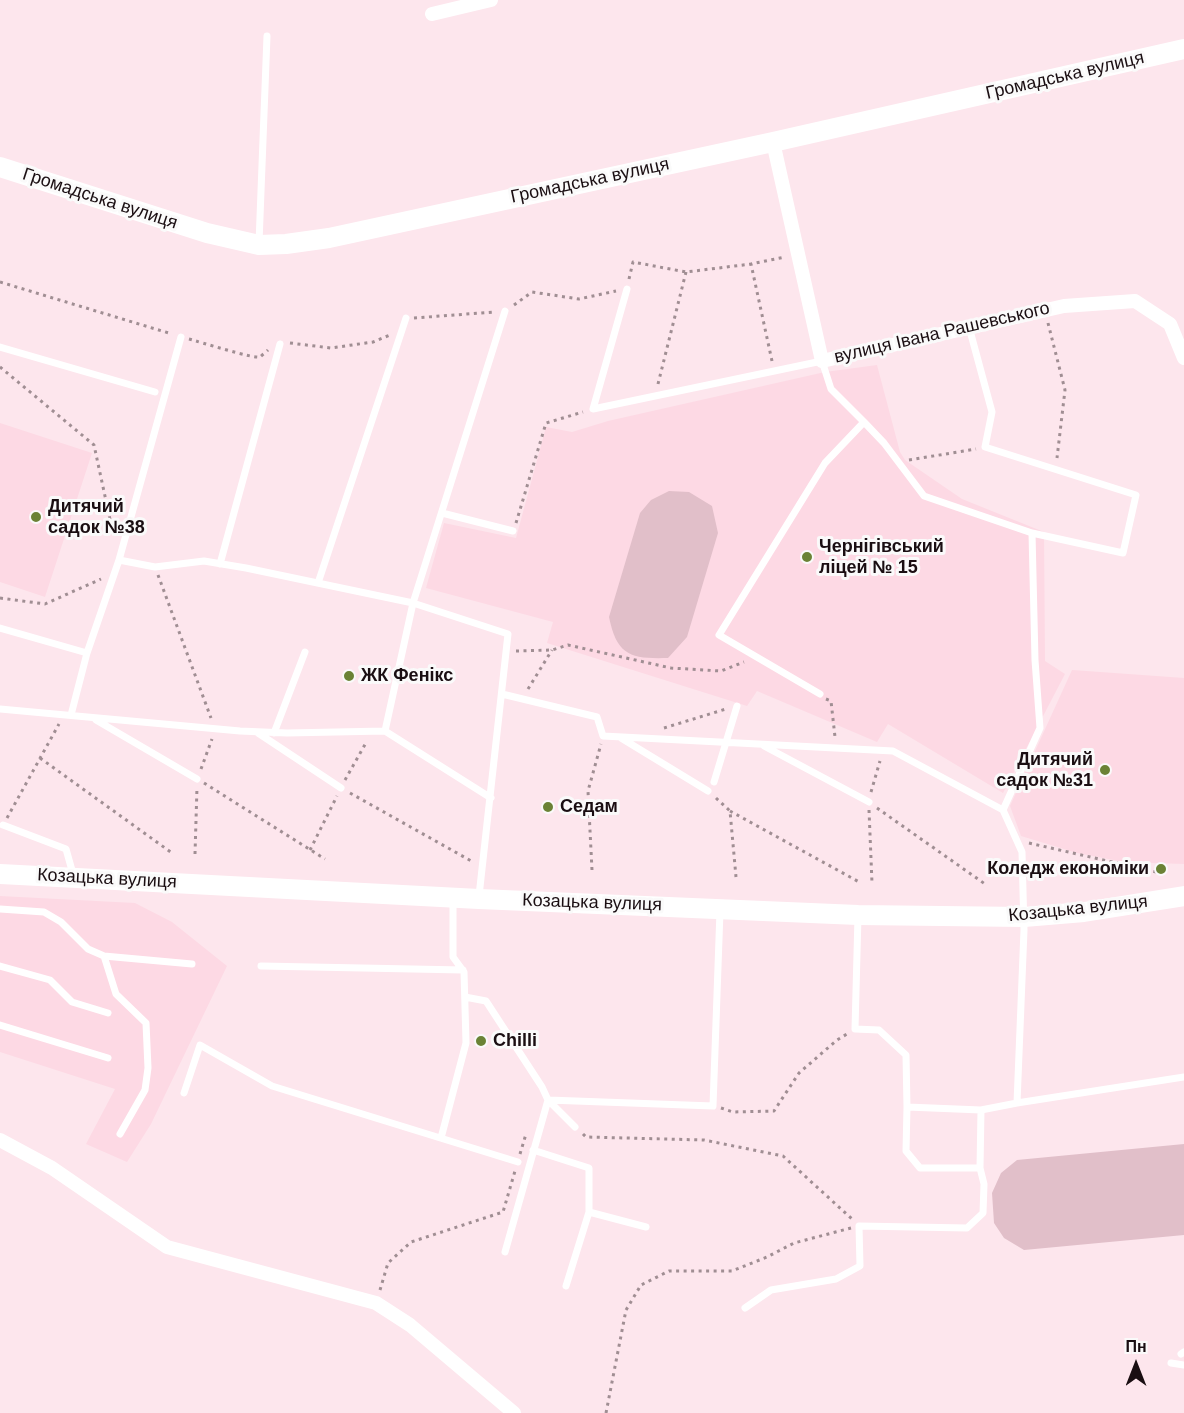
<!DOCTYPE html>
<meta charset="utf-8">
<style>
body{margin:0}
#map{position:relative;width:1184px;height:1413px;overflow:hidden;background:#fde6ed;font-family:Helvetica,sans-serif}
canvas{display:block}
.north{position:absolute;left:1106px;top:1335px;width:60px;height:60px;-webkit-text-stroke:4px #fafafa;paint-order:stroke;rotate:0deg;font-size:16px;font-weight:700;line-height:24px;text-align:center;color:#1a0e12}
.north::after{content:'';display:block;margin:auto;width:21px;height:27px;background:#1a0e12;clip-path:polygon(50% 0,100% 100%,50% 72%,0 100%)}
</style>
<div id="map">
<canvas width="1184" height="1413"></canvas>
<div class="north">Пн</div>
</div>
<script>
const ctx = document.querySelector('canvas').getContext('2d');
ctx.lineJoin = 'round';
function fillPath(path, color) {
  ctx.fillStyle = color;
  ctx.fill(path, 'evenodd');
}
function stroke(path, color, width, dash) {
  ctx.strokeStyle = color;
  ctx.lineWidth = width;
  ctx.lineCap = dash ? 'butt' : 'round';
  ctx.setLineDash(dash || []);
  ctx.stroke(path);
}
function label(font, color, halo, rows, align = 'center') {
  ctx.font = font + ' Helvetica,sans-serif';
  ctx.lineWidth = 6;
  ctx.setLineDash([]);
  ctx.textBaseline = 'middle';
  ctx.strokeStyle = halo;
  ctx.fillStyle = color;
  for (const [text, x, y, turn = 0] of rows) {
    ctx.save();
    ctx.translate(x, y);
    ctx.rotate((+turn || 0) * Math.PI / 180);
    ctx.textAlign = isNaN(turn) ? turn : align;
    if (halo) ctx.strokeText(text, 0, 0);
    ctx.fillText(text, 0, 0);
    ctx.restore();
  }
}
fillPath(new Path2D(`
 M877,365L900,452L905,460L962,499L1044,532L1045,661L1065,674L1003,793L888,724L877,742L757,691L747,706L547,643L553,622L426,588L444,523L516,538L546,427L572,432L608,421L825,372Z
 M0,423L92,453L45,597L0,582Z
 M1072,670L1184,678V864L1124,862L1077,853L1021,836L1010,806Z
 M0,896L135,903L172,922L227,966L151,1124L127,1162L86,1144L115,1089L0,1052Z`), '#fdd9e4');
fillPath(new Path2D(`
 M669,491L689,492L712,506L718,533L687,637L668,658C631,659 617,656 609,617L640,513L651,500Z
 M1184,1144V1235L1024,1250L1004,1238L994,1223L992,1193L1001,1173L1017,1160Z`), '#e1bfc9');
stroke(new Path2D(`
 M629,279L633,262L686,272L751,264
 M0,282L172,334
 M514,305L532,292L579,299L616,291
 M414,318L494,312
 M1048,323L1065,390L1057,458
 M189,339C200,342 254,359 260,357C261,356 267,351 268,350
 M290,343L331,348L373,342L390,335
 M772,361L751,264L785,257
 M0,367L94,445L114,538
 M658,384L686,272
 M909,460L976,449
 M516,523L546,423L583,412
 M158,575L211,718
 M0,598L45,604L101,579
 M516,651L552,650L568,645L671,668L721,671L744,662
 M528,689L552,650
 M826,699L831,701L835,737
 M664,728L726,709
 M40,758L172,853
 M201,769L212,739
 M345,780L367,741
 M204,783L325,859
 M871,792L880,761
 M350,793L473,862
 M716,798L730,811L736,877
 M877,808L985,884
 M869,810L872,883
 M730,811L861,883
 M7,818L59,724
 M1029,843L1156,872
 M310,850L337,796
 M195,854L197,787
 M592,870L588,791L601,744
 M721,1108L733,1112L774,1111L799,1073L837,1040L847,1034
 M583,1134L586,1137L704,1140L783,1156L852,1219
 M520,1154L526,1134
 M380,1290L388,1263L411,1242L503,1212L515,1171
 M606,1413L626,1310L641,1285L669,1271H732L767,1257L794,1243L851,1228`), '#a08e93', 3, [3, 4.5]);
stroke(new Path2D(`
 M259,243L267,36
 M627,289L593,409L822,361L831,389L864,422
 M969,327L992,412L985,447L1136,495L1123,553L1032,533
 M0,347L155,392
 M442,513L513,531
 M119,560L181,337
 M220,564L280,344
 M318,583L406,318
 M0,628L87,653
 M502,694L597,717L603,736L893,751L1003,810L1022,852L1024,930L1017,1103L981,1110L980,1168
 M820,694L719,635L825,463L864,422L884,443L924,496L1032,533L1035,660L1040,728L1003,810
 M0,709L240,731L287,733L385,731
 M71,715L87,653L119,560L155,567L204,561L246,568L413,603L508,634L479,896
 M96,720L197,779
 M258,733L341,788
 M274,733L305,652
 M621,738L708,791
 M764,746L869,802
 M714,782L737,706
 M491,798L385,731L413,603L505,311
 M3,825L66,849L73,874
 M0,909L44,912L61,922L88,949L104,956L192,964
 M104,956L116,994L146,1023L148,1068L145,1090L120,1134
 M0,966L50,980L72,1002L108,1013
 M261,966L463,970
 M465,997L486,1001L542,1087L548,1100L575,1127
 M0,1025L108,1058
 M184,1093L200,1045L272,1086L518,1162
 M1017,1103L1184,1077
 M907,1107L981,1110
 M441,1138L466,1043L464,972L453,957V898
 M533,1150L589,1168V1212L566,1286
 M589,1212L646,1227
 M505,1252L548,1100L713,1106L720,911
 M745,1308L771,1290L836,1279L860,1266L859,1226L967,1228L983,1213L984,1184L980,1168H920L906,1151L907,1107L906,1055L879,1030L855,1029L858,916
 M1181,1354L1184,1352
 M1171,1363L1184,1365`), '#fff', 7);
stroke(new Path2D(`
 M432,14L491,0
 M773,142L822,361L1064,306L1135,301L1170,324L1184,358
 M0,1140L52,1168L167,1247L376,1303L410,1325L514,1413`), '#fff', 14);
stroke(new Path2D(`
 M0,167L207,233L259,245L286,244L329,238L773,142L1184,49
 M0,874L479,899L858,915L1024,917L1084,912L1184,896`), '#fff', 20);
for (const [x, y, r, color] of [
 [36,517,6,"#6b8235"],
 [807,557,6,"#6b8235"],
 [349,676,6,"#6b8235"],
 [1105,770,6,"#6b8235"],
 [548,807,6,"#6b8235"],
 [1161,869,6,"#6b8235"],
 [481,1041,6,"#6b8235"]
]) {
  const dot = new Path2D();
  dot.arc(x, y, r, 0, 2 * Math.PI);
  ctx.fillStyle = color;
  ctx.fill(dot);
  stroke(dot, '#fafafa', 2);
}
label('18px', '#1a0e12', '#fafafa', [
 ["Громадська вулиця",1065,76,-13],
 ["Громадська вулиця",590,181,-12],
 ["Громадська вулиця",100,199,18],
 ["вулиця Івана Рашевського",942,333,-13],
 ["Козацька вулиця",107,879,3],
 ["Козацька вулиця",592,903,2],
 ["Козацька вулиця",1078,909,-6]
]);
label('bold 18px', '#1a0e12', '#fafafa', [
 ["Дитячий",48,507],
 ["садок №38",48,528],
 ["Чернігівський",819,547],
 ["ліцей № 15",819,568],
 ["ЖК Фенікс",361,676],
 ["Дитячий",1093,760,"right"],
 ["садок №31",1093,781,"right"],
 ["Седам",560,807],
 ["Коледж економіки",1149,869,"right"],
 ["Chilli",493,1041]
], 'left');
</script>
